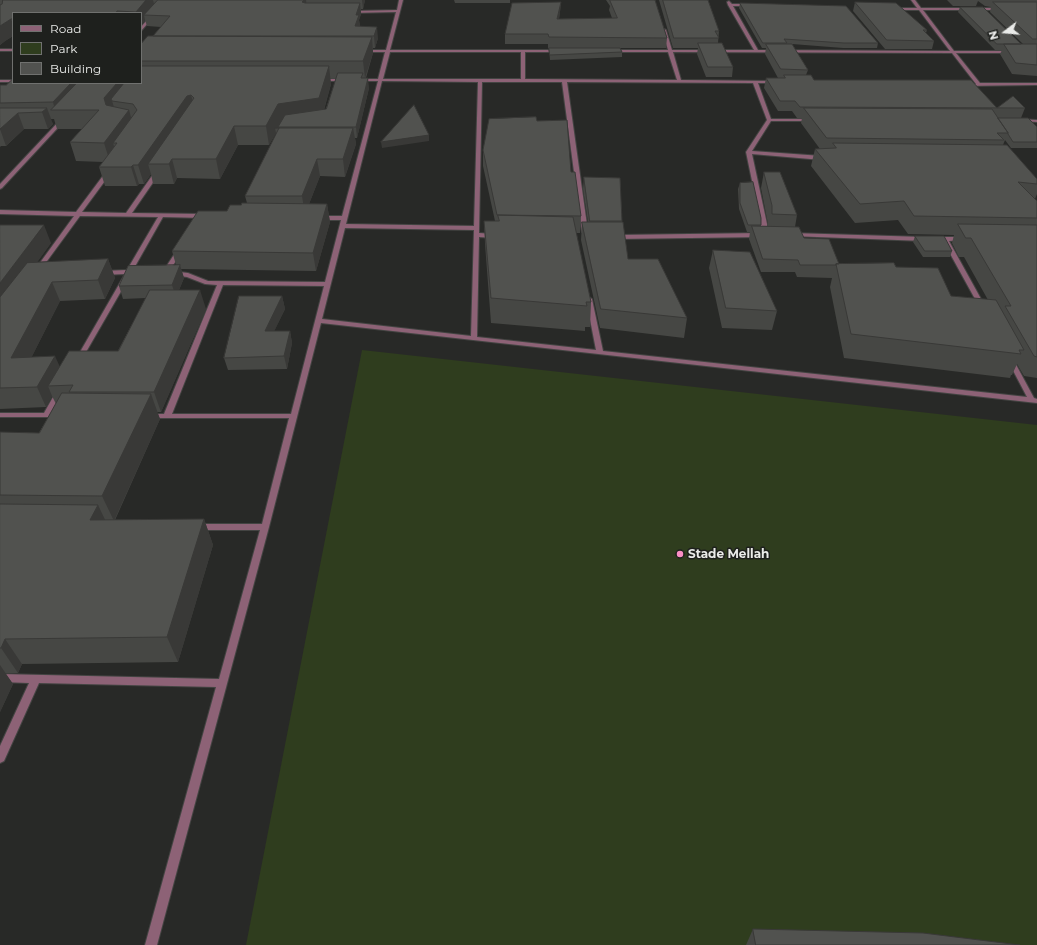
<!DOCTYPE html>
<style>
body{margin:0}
#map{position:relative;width:1037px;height:945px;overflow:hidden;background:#282927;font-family:Montserrat,sans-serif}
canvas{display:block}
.legend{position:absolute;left:12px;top:12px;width:130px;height:72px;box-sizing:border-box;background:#1e201d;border:1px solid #70716f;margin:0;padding:5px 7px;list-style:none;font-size:12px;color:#eaebe9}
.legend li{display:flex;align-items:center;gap:8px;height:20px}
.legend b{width:20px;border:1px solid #70716f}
.north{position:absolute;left:985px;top:12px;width:40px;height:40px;-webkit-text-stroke:3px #1e201d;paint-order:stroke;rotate:254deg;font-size:11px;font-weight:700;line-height:16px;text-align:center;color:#eaebe9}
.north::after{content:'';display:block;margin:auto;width:14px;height:18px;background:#eaebe9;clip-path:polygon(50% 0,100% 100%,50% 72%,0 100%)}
</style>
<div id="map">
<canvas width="1037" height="945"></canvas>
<ul class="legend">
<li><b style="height:5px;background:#8d6276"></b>Road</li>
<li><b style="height:11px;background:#2f3d1e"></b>Park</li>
<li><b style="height:11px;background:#51524f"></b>Building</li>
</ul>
<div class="north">N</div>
</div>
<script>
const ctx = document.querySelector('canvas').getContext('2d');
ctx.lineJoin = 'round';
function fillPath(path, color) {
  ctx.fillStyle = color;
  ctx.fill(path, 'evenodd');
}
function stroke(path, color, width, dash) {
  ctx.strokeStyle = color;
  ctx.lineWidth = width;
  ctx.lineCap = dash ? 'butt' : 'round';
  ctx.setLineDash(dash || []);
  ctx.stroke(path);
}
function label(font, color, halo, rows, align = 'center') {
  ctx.font = font + ' Montserrat,sans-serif';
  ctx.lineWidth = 3;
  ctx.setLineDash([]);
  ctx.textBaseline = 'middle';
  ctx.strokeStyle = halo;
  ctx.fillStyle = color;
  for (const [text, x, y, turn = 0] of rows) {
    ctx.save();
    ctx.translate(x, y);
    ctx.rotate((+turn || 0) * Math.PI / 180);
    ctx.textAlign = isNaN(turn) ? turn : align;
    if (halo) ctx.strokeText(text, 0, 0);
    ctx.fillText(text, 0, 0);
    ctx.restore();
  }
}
fillPath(new Path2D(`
 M362,350L1037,425V945H246Z`), '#2f3d1e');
const street = new Path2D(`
 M164,0H168L141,31V27Z
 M399,0H403L390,50H561L562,51L560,52H525V79L677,80L668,52H612L610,51L612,50H668L662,30L664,29L666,30L672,50H754L728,5L727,2L729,1L732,4H749L751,5L749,6H733L758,50L950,51L919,10H893L892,8H917L911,0H915L921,8H1002L1001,10H923L954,51H1011L1012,52L1010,53H956L980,83H1037V85L964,86V85L966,84H976L952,53L673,52L681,80L776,81V83H758L771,119H812L814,120L812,121H771L752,151L822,156L825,158L822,160L752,154L767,224V235L764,237L616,239L613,237L616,235L761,233V224L746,152L767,120L753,83L567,82L588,232L585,234L582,232L562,82H482L479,233L494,234L497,236L494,238L479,237L477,337L596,350L586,299L589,297L592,299L603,351L1027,397L1007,359L1010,357L1013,359L1034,398L1037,399V403L321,323L269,527L157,945H145L216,687L39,683L4,761L0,763V746L29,683L0,682V674L219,679L260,530H197L194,529L193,527L194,525L197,524H262L289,418H146L145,416L149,414H164L217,285L205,284L187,277L172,275L169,273L172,271L188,273L208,281L325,282L341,220H320L317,218L320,216H342L378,81H358L356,80L358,79H378L385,52H364L362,51L364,50H386L396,12L351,13L349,12L351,11L397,10ZM390,52H521V79H383ZM382,81L478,82L474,226L346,224ZM345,228L474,230L471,336L322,319ZM223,285L324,286L291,414H172Z
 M0,49H13V51H0Z
 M320,79H346L348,80L346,81H318V80Z
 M0,80H13V82H0Z
 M62,118L66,119L2,188L0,189V184Z
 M1018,119L1037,120V122L1020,121L1018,120Z
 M110,168L113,170L82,212L126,213L156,170L158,169L161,171L132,213L204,214L207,216L204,218L163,217L133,270L138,272L137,273L131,274L82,359L79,361L76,359L125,274L102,275L99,273L102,271L127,270L158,217L80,216L39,272L37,273L34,271L74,216L0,214V210L76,212L108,169Z
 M792,233L924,237L927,239L924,241L790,236V234Z
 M963,237L966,239L965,240L949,241L986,308L985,309L983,310L980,308L942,239L945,237Z
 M180,248L183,250L168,273L167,274H163L162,273L177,250Z
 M57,390H63L64,392L51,413H62L63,415L62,417H0V413H44Z`);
stroke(street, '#434442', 2);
fillPath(street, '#8d6276');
fillPath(new Path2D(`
 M0,0H365L363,9H361V14L359,20L360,26L378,38L375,48H373V53L366,78L369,88L357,138H355L356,144L345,177L320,176L309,204H327L330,222L316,271L181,269L184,278L179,290L206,309L161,412H157L160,419L115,520L204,519L213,545L178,662L22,664L18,673H5L13,684L0,712V432L39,433L56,404L52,396L46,407L0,409V225L51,243L37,262L108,259L115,278L105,299L60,301L31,358L59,367L118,351L146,298L123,299L119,286L176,265L172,251L227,211L247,203L245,196L276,135V133L269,145H238L220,179L177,178L174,184H153L151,174L144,184H139L137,186H105L99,167L103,162L76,161L70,142L82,129H57L54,119H50L53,124L48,129H24L6,146H1L0,147V85L141,83V44L153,36L161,27L147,26L145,20L141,25V13H13V36L5,41L0,45ZM330,78H336L326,109L324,110L331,84Z
 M454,0H510V3H455Z
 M606,0H655L667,38L666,48H548V44H505V34L561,2L560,12L559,19L612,18L609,10L610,6Z
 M659,0H708L719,31L718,43L733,67L732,77H706L697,54L698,48H673Z
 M947,0H1037V76L1012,74L1000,54L1002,50H995L958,12L960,7L1021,44H1023L990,12L991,7L985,6L978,1L976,6H953Z
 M855,2L927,30L926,33L934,41L932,49H885L853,11Z
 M740,3L878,43L877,48H843L792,44L808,70L806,75L814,80L997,108H1025L1021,118L1037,127V148H1011L1005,140L1003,145L1037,179V194L1035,199L1037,201V378L1024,376L1017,364L1012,375H1011L1010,378L844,358L830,287L832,278L797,277L795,272H761L749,239L750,232H747L739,209L738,189L740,183L761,218V226H768V224L761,188L764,172L797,215L795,227L804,238L839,264L896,267L951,296L988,300L964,257H959L952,243L954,235L908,234L898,220L855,223L811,166L815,149H820L801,123L802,118H797L792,111H778L764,88L766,78H778L765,54L766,48H762L739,8Z
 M549,48L622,52V57L550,60Z
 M537,121L571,172L581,216L580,233H576L591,302L590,327H585V331L491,323L485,244L484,221H495L483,166V150Z
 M584,177L620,178L622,222L628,259L687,318L684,338L600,328L581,240L582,222H588L583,189Z
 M915,236L952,251L950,257H923L913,242Z
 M713,250L777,311L772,330L722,328L709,268Z
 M282,296L285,309L274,331H290L292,343L287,369L228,370L224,358Z
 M753,929L1020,945H746Z`), '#464744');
fillPath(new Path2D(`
 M146,0H153L155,8L144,15L145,20L141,25V13H136V12Z
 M304,0H306L307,10L302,2Z
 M362,0H365L363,9Z
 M561,2L560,12L557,30V19Z
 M360,3L361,14L359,20L360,26H355L356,15Z
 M11,19L13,24V36L5,41L0,45V26Z
 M377,27L378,38L375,48L374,36Z
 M372,37L373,53L365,78L363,61Z
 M329,66L331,84L322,116L282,122L278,128H275L276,133L269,145L266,126L278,104Z
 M368,78L369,88L357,138L356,127Z
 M71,83H80L55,110L53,102Z
 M117,83H137L112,101L115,110L112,123L104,98Z
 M191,95L196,113L148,164L151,174L144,184L138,165L187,96Z
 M47,108L53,124L48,129L42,112Z
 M129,110L134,128L113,143L116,153L110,162L104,143Z
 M18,113L24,129L6,146L0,129Z
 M234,126L238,145L220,179L216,159Z
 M353,128L356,144L345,177L343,159Z
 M429,135V141L382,148L381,142Z
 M172,159L177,178L174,184L169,164Z
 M317,159L320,176L305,214L302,196Z
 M133,165L139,184L137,186L131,167Z
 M327,204L330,222L316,271L313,253Z
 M44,225L51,243L0,314V283Z
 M108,259L115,278L105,299L98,280Z
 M180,265L184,278L176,297L172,285Z
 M52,282L60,301L21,378L11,358Z
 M200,290L206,309L161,412L154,392Z
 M282,296L285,309L268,344L265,331Z
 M290,331L292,343L287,369L284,356Z
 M55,356L64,376L48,386L52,396L46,407L37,387Z
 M151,394L160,419L114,521L102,496Z
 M98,505L110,530L90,520Z
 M204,519L213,545L178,662L167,637Z
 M5,639L22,664L18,673L1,648Z
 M0,665L13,684L0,712Z`), '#393937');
const building = new Path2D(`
 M3,0H146L136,12L117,11L116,13H13V19H11L0,26V5L2,4Z
 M158,0H304L302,2L305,3H360L356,15H359L355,26L377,27L374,36H153L170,16L144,15Z
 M610,0H655L667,38L549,37L548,34H505L512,3L561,2L557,19L617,18Z
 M663,0H708L719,31H715L719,38H674Z
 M855,2L896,3L927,30H923L934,41L887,40Z
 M993,2H1037V39H1033Z
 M740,3L846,6L878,43H844L784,39L787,43H763Z
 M960,7H983L1021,44H997Z
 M148,36L372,37L363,61H141V44Z
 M698,43H722L733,67H708Z
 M766,44H792L808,70L781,69Z
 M1004,44H1037V65L1016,63Z
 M549,48H620L622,52L550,55Z
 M141,66H329L319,98L278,104L266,126H234L216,159H172L169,164H148L194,98L191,95L187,96L138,165H133L131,167H99L117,143H113L137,110L133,104L112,101L111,99L124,83H141Z
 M338,73H363L361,78H368L356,127H278L285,115L326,109Z
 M784,75H811L814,80H971L997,108L1013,96L1025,108L800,107L795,101H780L766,78H785Z
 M13,79V83H71L53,102L0,103V85H6Z
 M77,83H117L104,98L106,105L129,110L104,143L70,142L99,110H51Z
 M414,105L429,135L381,142Z
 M0,108H47L42,112L18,113L0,129Z
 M804,108L992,109L1008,133H997L1004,140L827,138Z
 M536,117L537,121L567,120L571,172H575L581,216L497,215L483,150L489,119Z
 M998,118H1028L1037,127V142H1013L1008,134V133Z
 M275,128H353L343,159H317L302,196H245L279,128Z
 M833,143L1007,145L1037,179V184L1018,182L1037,201V218L914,216L904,201L860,204L815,149L836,148Z
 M764,172H780L797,215L772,214V206Z
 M584,177L620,178L622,221H590Z
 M753,182L761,218V225H748L740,203V183Z
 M242,203L327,204L313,253L172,251L198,211H227L230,205H241Z
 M498,215L573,217L591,302H586L587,306L491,298L484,221H499Z
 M582,222H623L628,259H658L687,318L601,309Z
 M958,224L1037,225V357L1034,356L1005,306H1011L971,238H966Z
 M0,225H44L0,283Z
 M752,226L799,227L804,238L829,239L839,264H836V265H800L798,260L763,259Z
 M915,236H944L952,251H925Z
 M713,250L750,252L777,311L726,308Z
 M108,259L98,280L52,282L11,358L55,356L37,387L0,388V297L27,263Z
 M894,263L896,267L938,268L951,296L996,300L1024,350H1019L1021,354L851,334L836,264Z
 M180,265L172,285L119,286L128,266Z
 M150,290H200L154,392H69L73,385L48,386L69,351H118Z
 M239,296H282L265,331H290L284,356L224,358Z
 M62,393L151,394L102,496L0,495V432L39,433Z
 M0,504L98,505L90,520L204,519L167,637L5,639L1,648H0Z
 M753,929L923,933L1020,945H756Z`);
fillPath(building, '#51524f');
stroke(building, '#393937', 1);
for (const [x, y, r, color] of [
 [680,554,4,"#fb8fc5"]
]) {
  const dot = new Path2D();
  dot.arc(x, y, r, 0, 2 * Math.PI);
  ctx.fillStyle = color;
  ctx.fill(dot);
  stroke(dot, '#1e201d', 1.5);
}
label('bold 12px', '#eaebe9', '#1e201d', [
 ["Stade Mellah",688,554]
], 'left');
</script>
